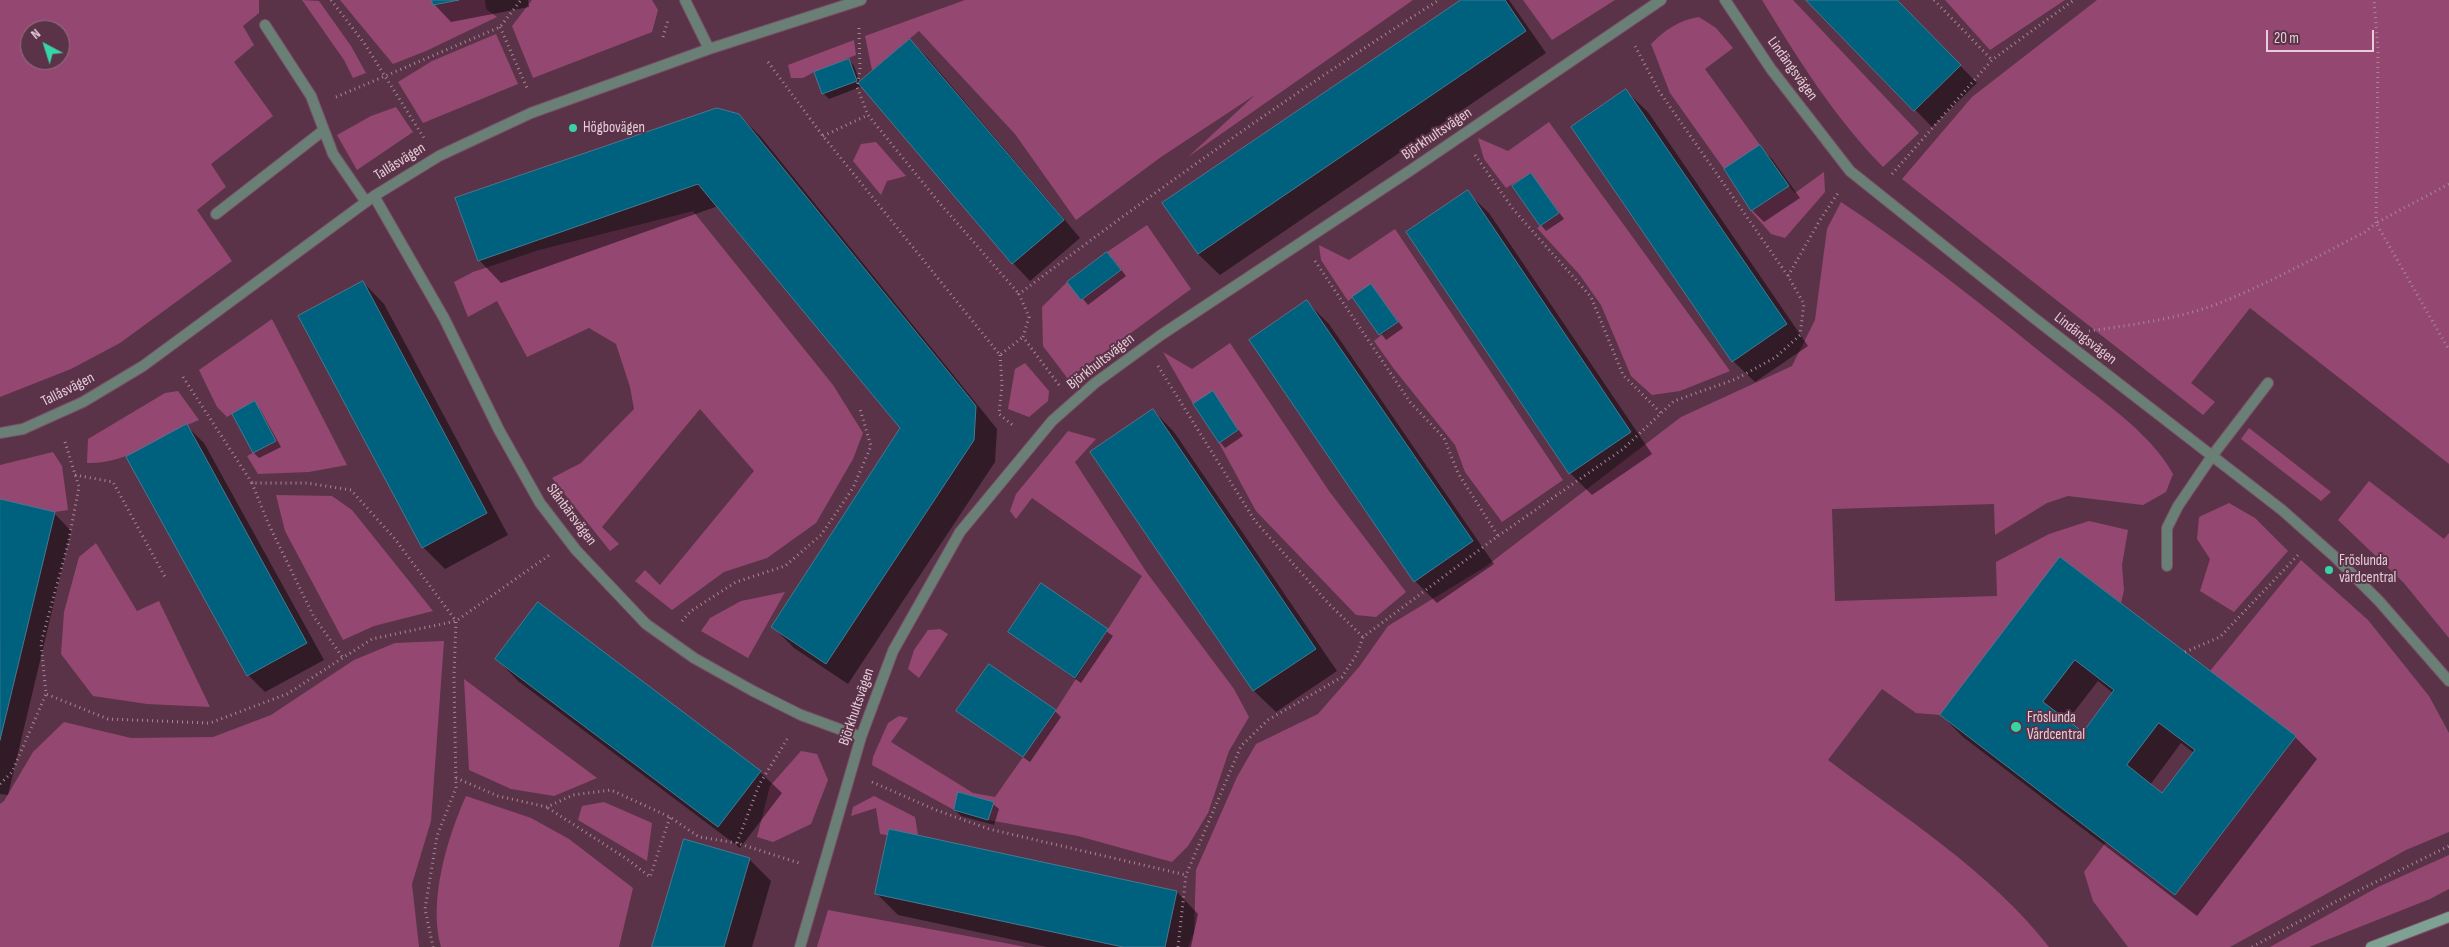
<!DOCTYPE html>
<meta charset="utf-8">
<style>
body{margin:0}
#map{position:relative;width:2449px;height:947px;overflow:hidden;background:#5b3348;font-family:"Sofia Sans Condensed",sans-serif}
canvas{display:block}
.north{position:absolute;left:20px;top:20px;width:50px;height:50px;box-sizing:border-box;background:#5b3348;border:1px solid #937182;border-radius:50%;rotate:320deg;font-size:14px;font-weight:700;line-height:20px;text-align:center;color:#e6cdd8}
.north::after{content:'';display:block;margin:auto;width:18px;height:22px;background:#37d4a6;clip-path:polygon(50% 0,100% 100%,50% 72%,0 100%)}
.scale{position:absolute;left:2266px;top:30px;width:108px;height:22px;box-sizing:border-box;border:2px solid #e6cdd8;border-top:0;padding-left:6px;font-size:15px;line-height:18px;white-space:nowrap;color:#e6cdd8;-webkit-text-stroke:4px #5b3348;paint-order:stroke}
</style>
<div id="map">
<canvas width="2449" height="947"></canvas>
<div class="north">N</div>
<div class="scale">20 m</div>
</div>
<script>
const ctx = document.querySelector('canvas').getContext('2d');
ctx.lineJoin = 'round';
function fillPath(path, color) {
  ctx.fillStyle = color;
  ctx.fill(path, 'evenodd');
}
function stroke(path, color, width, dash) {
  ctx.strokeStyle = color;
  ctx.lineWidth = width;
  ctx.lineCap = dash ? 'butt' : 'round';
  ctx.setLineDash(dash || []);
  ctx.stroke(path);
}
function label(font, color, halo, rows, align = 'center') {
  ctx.font = font + ' "Sofia Sans Condensed",sans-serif';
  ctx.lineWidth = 4;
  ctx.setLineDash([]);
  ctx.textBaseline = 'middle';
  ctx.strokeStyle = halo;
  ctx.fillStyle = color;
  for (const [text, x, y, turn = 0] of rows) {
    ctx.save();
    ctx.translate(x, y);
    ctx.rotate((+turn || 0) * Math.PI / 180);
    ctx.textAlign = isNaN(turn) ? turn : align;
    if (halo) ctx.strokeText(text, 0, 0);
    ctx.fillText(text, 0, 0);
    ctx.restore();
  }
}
fillPath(new Path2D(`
 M0,0H259V13L243,26L254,45L234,62L273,116L211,164L226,187L197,210L232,261L120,343L71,369L0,397ZM30,30H60V60H30Z
 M302,0L319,1L351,46L366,73L353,78L344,60Z
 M340,0H432L433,5L459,0H485L486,9L497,17L426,51L393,64Z
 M532,0H652L658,10L652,32L533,78L512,26Z
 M965,0H1413L1188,157L1255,95L1161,157L1076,220L1015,134L919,31L872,70L865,36Z
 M1523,0H1615L1552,40Z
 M1762,0H1793L1919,133L1883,167C1834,117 1798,59 1762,0Z
 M1945,0H2065L1990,50Z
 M2097,0H2449V464L2250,308L2191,383L2215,402L2203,415L1902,179L1972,97Z
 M1699,17L1716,28L1733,48L1705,69L1760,145L1724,169L1670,93L1651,44C1665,30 1679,20 1699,17Z
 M496,34L518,84L423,123L398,82L432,61Z
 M854,40L856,55L814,72L803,78H791L788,65Z
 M396,107L413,132L357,170L337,135L371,116Z
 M1549,122L1730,371L1680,391L1652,395L1631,376L1601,305L1579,274L1537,228L1559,213L1531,173L1506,188L1484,159L1478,138L1508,151Z
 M876,142L906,176L887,181L881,195L853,161L861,144Z
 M1824,172L1825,192L1785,238L1771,234L1751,211L1789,186L1795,193Z
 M1841,202C1917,252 1987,309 2058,366C2096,397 2150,431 2173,474L2166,492L2143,505L2068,496L2047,503L1995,535L1994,504L1832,509L1835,601L1997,596L1996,562L2049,534L2089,521L2128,530L2122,565L2124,590L2121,603L2060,557L1940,715L1916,713L1882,689L1828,760C1904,818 1990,871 2049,947H1188L1194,932L1196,870L1237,777L1256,744L1318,714L1359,667L1388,626L1485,567L1681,417L1792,366L1815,320L1827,229Z
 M693,211L833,385L863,433L853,459L816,523L767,558L724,572L672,610L635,581L645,570L660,585L754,471L700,409L602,527L619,544L610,551L552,478L581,463L634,409L630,387L616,344L589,328L527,357L497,301L468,317L454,282L473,272L539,250Z
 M1147,225L1191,289L1068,379L1043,346L1042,307L1067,282L1081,300L1121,270L1107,252Z
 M1395,229L1563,480L1502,522L1465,472L1455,445L1394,369L1374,341L1398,322L1371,284L1348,301L1321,260L1319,245L1349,260Z
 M272,319L347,465L309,472L258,474L247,456L276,441L254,401L227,417L217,407L199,370Z
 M1230,343L1329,491L1406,592L1376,617L1356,615L1256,511L1219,443L1238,430L1213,392L1193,404L1163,352L1192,369Z
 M1025,363L1049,391L1048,401L1029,417L1008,409L1015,369Z
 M178,391L199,420C159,435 132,464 87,463L88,439L165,393Z
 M2249,428L2331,492L2321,501L2241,439Z
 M1068,431L1096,439L1075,462L1147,573L1234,689L1249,717L1229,751L1208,813L1188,846L1172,862L1078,836L988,820L993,802L959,792L954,810L872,765L873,757L888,723L899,716L908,718L891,742L973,793L995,797L1056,710L1142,576L1032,498L1016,519L1010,511L1016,494Z
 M53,452L62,466L68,510L55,512L0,499V465Z
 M2369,481L2444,539L2449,533V638L2403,582L2338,520Z
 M276,495L332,496L352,510L433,611L374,626L343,640L285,531Z
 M2229,503L2255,518L2288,551L2234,612L2200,591L2210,559L2197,539L2199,517Z
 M96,543L137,611L159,601L210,707L147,704L93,696L61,654L64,612L79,557Z
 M2301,560L2368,620L2429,696L2449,733V832L2406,850L2230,947H2128L2093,901L2084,872L2106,842L2175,895L2296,736L2210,671Z
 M785,592L748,658L701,631L710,618L741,601Z
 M940,629L948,634L919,678L908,669L914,650L928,630Z
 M444,641L431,821L412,884L419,947H0V804L4,801L33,752L64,722L131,738L213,737L271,715L354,660L395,643Z
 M464,679L597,778L554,796L511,789L469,770Z
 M801,751L817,754L828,780L811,824L773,842L757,837L770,786Z
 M466,796L531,818L569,839L633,888L619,947H441C428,902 447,838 466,796Z
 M874,796L915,817L918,835L889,829L887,835L880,834L876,808L851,816L853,807Z
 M604,802L652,823L647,861L578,820L582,806Z
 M2449,855V889L2430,899L2309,947H2270L2378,887Z
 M828,910L1026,947H817Z`), '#944871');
fillPath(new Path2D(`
 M433,0H528L529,7L451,22L434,4Z
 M1463,0H1509L1546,53L1220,275L1198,254Z
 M1808,0H1896L1977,83L1932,127Z
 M910,40L927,57L1080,238L1030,281L1013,263L863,86L829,99L823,93L849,60L854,66L860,83Z
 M1626,91L1648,112L1808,346L1755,382L1733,361Z
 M739,115L761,137L997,429L995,462L848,684L794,648L772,626L902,428L718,206L501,283L480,261L457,199Z
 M1760,147L1772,159L1800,198L1764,222L1752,210L1725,170Z
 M1531,174L1564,219L1546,231L1541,225Z
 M1467,192L1489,213L1652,454L1592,495L1570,473Z
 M1113,259L1126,276L1088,305L1069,282Z
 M363,282L384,304L508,535L445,569L423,547Z
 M1371,285L1403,328L1386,340L1354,297Z
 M1307,302L1329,324L1494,564L1437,603L1415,581Z
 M1212,393L1243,436L1225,448L1220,442Z
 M255,403L260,409L281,447L259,458L254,453Z
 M1153,410L1174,432L1337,671L1276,712L1254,691L1091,452Z
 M187,426L204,443L324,660L265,692L248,675Z
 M0,501L54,513L71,531L8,795L0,794Z
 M2061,559L2295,737L2317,759L2197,916L1963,737L1941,715ZM2098,681L2113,693L2083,733L2067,721ZM2181,743L2194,753L2162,795L2150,785Z
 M1041,585L1113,636L1081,683L1009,632Z
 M497,659L760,772L782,793L740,848L518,681Z
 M1055,711L1061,717L1030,762L964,716Z
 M993,804L999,809L994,825L961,816L955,810Z
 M749,859L771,881L752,947H654Z
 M1177,892L1198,914L1191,947H1047L898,915L876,893Z`), '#0007');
const building = new Path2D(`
 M432,0H459L433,5Z
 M1461,0H1505L1526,31L1198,254L1162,203Z
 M1806,0H1897L1961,65L1914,111Z
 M910,39L1064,220L1012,264L858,83Z
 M849,59L857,81L822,94L814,72Z
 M1626,89L1787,324L1732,362L1571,127Z
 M717,108L739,114L976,406L974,440L826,664L771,627L900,428L698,184L478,261L455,198Z
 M1760,145L1789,186L1751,211L1724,169Z
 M1531,173L1559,213L1540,226L1512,186Z
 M1468,190L1631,432L1569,474L1406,232Z
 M1107,252L1121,270L1081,300L1067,282Z
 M363,281L487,513L422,548L298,316Z
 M1371,284L1398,322L1379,335L1352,297Z
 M1307,300L1473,541L1414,582L1249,340Z
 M1213,391L1238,430L1219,443L1193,404Z
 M255,401L276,441L253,453L232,414Z
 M1153,409L1316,649L1253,691L1090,452Z
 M187,424L307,643L247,676L126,457Z
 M0,499L55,512L0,740Z
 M2060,557L2296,736L2175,895L1940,715ZM2075,660L2114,690L2083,732L2043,702ZM2159,723L2195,750L2162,793L2127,765Z
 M1041,583L1108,629L1075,678L1008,632Z
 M538,602L761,771L718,827L495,659Z
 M989,664L1056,710L1023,757L956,711Z
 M958,792L994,802L988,820L954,810Z
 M889,829L1177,891L1165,947H1123L875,894Z
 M684,839L750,858L724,947H652Z`);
fillPath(building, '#00617f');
stroke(building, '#477990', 1);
const service = new Path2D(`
 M265,25L311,96L333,154L366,202
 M216,214L324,130
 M2167,566V528L2178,506L2212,456L2268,383`);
const minor = new Path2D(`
 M685,0L709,49
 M1725,0L1771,69L1850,171L2034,318L2282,510L2335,557L2379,601L2449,681
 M374,196L444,318L499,430L540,503L576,550L646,624L694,658L753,691L801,715L861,737
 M0,433L23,429L83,402L143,366L374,196L439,156L531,113L709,49L861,0
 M800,947L861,737L893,651L960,532L1052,421L1095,383L1161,335L1411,170L1661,0`);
const secondary = new Path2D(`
 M2371,947L2449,917`);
stroke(service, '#775265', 12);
stroke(minor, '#775265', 12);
stroke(secondary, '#775265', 12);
stroke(new Path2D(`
 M331,0L364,43L424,138
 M1934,0L1992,60
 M500,27L527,88
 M859,28L860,70L857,87L868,115
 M663,37L668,20
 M768,62L823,136L1000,355L1023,337
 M336,97L500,27L521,0
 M823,136L868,115L937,200L1019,294
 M1475,155L1513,209L1591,297L1623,375L1661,413
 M1892,174L1992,60L2074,0
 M2449,184L2376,223L2449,350
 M1315,261L1410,402L1444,438L1458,473L1498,536
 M1788,276L1820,220L1838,193
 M2089,331C2131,325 2177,319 2217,304C2268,284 2316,257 2365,232L2376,223L2378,49L2374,0
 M1000,355L1002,384L999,414L1015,427
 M1158,366L1255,521L1329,604L1363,637
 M183,377L252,483H307L351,490L395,539L456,621L454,676L456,788L437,836L425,909L433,947
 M1059,385L1023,337L1029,317L1019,294C1155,191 1295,91 1439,0
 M65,442L79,487L68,544L41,643L46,694L108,719L210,723L287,694L372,639L456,621L551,554
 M75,475L113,482L165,577
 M252,483L268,523L314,617L343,658
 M682,621L691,611L736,582L785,566L821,535L853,488L871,446L860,409
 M2185,652L2220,637L2298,555
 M456,778L498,796L547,807L573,795L611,790L670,817L699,837L737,843L799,863
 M872,782L936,810L989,829L1186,875
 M0,784L12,772L46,694
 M548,808L627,859L650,877L670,817
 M737,843L759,785L789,736
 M1178,947L1186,875L1241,746L1268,720L1342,677L1357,654L1363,637L1498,536L1623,449L1674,401L1736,379L1776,357L1800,335L1804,304L1788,276L1659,91L1635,46
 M2252,947L2337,901L2449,846`), '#a78897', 3, [1, 4]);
stroke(service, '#6a7f76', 10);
stroke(minor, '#6a7f76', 10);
stroke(secondary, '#7ea193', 10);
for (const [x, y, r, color] of [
 [573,128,5,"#37d4a6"],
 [2329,570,5,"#37d4a6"],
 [2016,727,6,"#37d4a6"]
]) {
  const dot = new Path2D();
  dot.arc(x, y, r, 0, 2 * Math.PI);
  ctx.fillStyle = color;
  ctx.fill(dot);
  stroke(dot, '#5b3348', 2);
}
label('15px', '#e6cdd8', '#5b3348', [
 ["Lindängsvägen",1792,69,54],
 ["Björkhultsvägen",1437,134,-34],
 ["Tallåsvägen",400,162,-32],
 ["Lindängsvägen",2085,339,38],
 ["Björkhultsvägen",1101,362,-38],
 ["Tallåsvägen",68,390,-27],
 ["Slånbärsvägen",571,515,53],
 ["Björkhultsvägen",857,707,-71]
]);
label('15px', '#e6cdd8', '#5b3348', [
 ["Högbovägen",583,128],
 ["Fröslunda",2339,561],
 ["vårdcentral",2339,578],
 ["Fröslunda",2027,718],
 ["Vårdcentral",2027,735]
], 'left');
</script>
